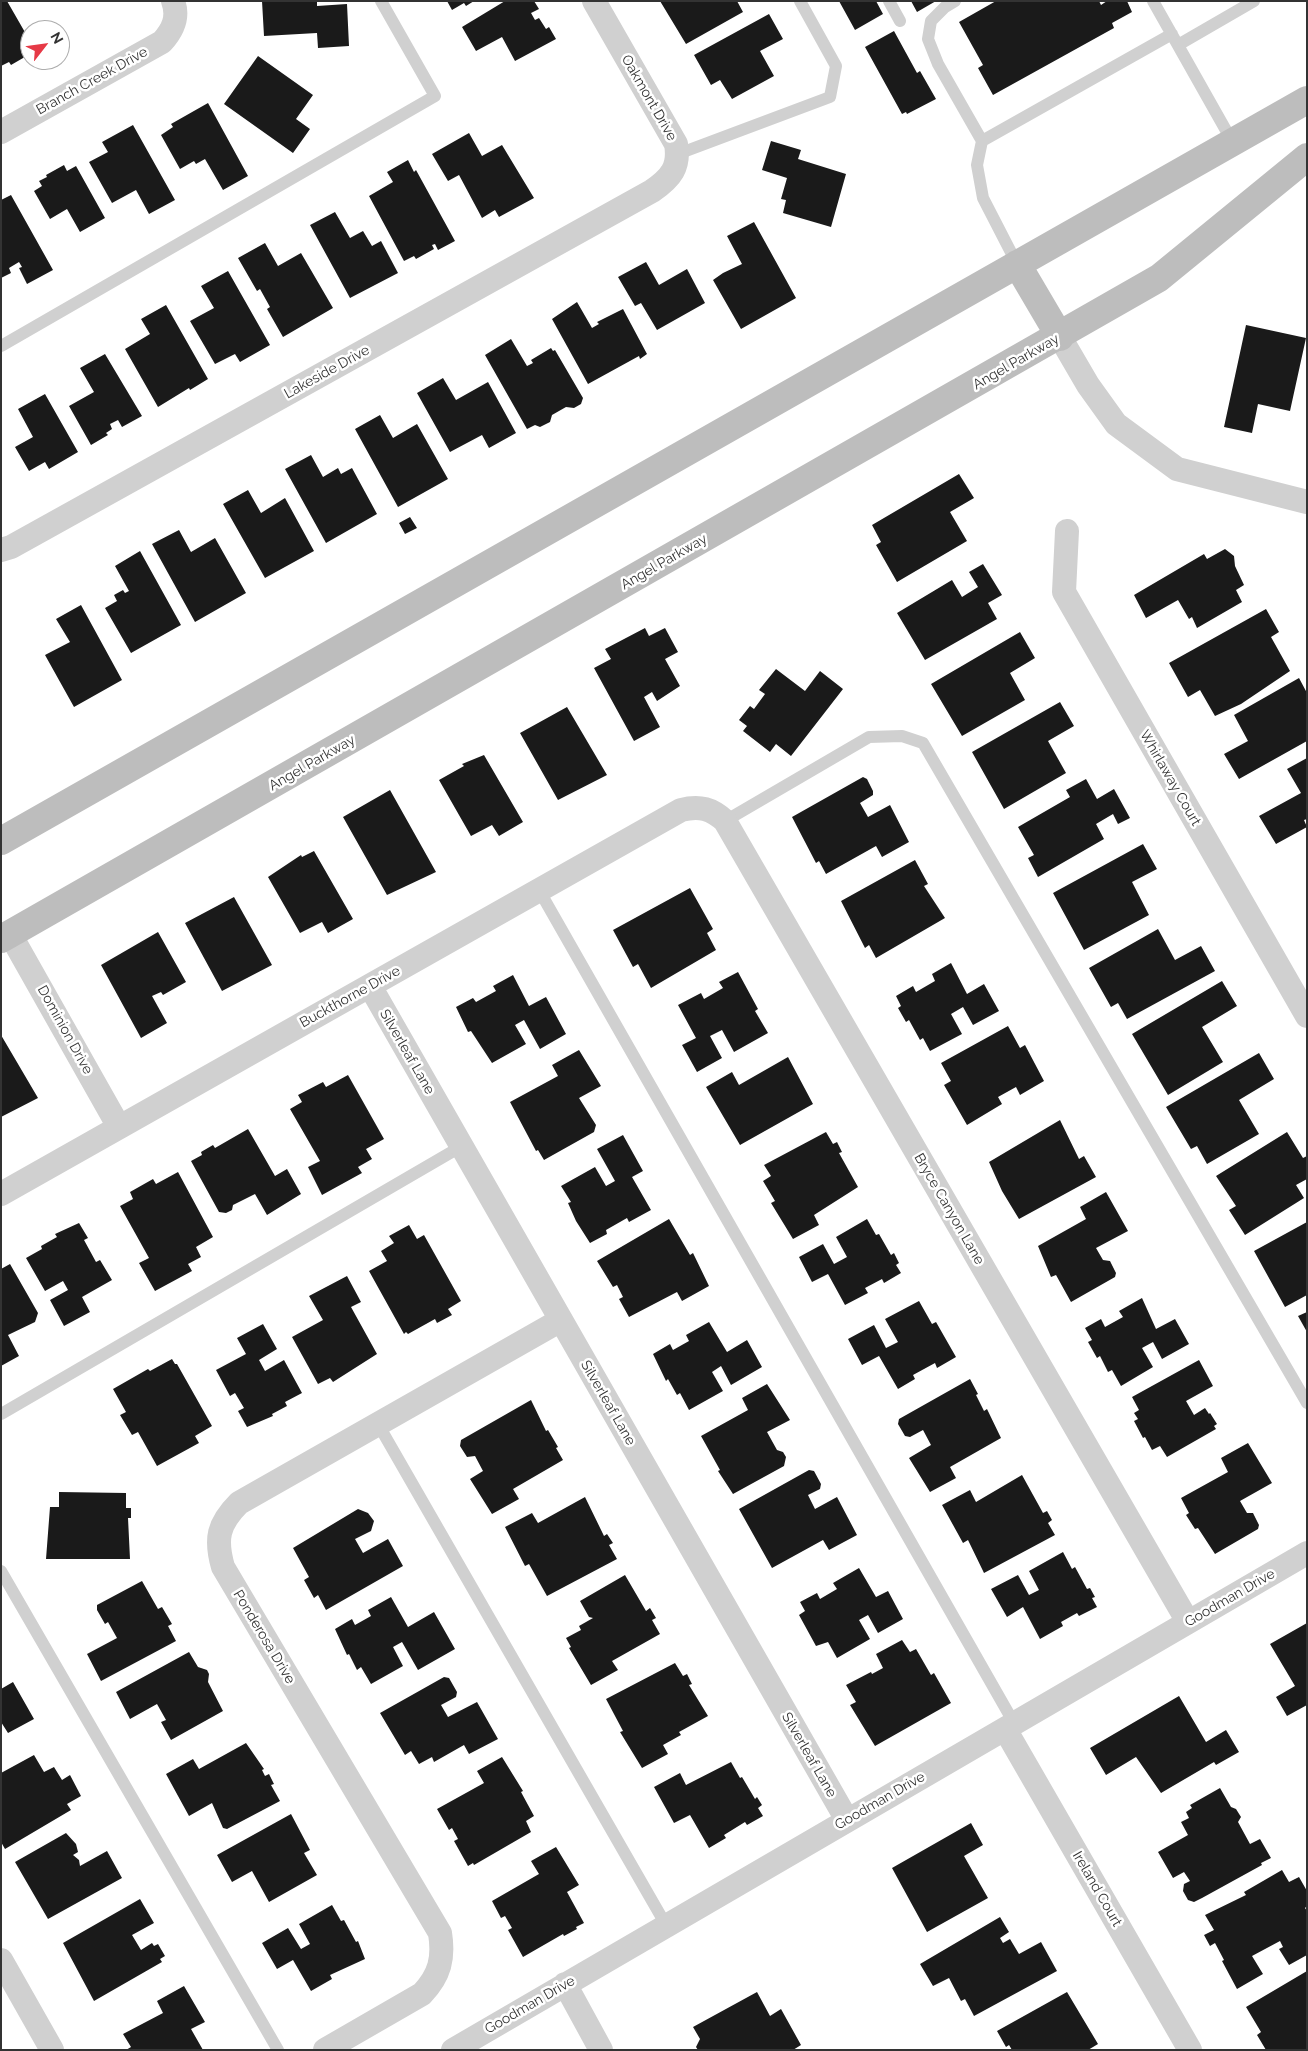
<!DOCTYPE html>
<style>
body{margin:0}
#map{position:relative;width:1308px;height:2051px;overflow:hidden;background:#fff;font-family:Raleway,sans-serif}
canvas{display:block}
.frame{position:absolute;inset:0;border:2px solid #333;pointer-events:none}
.north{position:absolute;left:20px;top:20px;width:50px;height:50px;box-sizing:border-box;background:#fff;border:1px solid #adadad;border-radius:50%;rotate:60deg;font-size:14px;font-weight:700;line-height:20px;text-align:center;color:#333}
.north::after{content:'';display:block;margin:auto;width:18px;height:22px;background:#e63946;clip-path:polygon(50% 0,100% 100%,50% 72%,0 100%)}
</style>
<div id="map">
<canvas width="1308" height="2051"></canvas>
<div class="frame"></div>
<div class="north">N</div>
</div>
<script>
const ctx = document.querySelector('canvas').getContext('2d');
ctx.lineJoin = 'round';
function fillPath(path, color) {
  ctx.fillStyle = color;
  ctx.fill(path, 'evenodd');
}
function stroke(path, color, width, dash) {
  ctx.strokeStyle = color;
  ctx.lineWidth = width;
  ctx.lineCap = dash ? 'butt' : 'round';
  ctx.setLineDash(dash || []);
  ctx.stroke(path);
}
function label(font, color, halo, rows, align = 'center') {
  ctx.font = font + ' Raleway,sans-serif';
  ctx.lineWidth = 5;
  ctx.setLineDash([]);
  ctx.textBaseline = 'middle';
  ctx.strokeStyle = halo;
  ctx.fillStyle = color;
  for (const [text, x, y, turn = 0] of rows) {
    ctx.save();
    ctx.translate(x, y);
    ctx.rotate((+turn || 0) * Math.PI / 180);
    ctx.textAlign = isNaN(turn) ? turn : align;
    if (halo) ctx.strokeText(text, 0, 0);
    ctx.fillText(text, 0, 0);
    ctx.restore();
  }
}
fillPath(new Path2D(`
 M1,1H7L30,41V54L11,65L9,62L1,66Z
 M262,1H317V6L347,4L349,46L318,48L317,33L264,36Z
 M447,1H474L466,6L464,3L452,10Z
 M505,1H534L539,9L531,13L535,20L539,18L546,29L549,27L556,39L515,61L502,37L476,51L462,27Z
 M660,1H737L743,12L686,44Z
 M839,1H876L883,14L855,30Z
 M911,1H936L917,12Z
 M996,1H1099L1101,5L1107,1H1127L1132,12L1112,23L1114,28L993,95L978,68L983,65L959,22Z
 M769,14L783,39L760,51L774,76L732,99L720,80L711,85L694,55Z
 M894,31L917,73L920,71L936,99L907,114L906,112L902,114L865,47Z
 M258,56L313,95L296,119L310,129L293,153L224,104Z
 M208,103L248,176L223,190L205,159L196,164L194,161L180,169L161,135L173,127L171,124Z
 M133,125L175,200L149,214L136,190L112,203L89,162L108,152L102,142Z
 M469,133L482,156L502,145L534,198L499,217L495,210L482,218L459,175L448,181L432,154Z
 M771,141L801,150L798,159L846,174L831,227L783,213L786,200L781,199L787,178L762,170Z
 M408,160L414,172L416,170L455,241L438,250L435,244L432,245L434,249L416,259L414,256L404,261L369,196L393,182L387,172Z
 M64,165L67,171L76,166L105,218L80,232L67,209L50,219L34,191L42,186L39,181L47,177L46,175Z
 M11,195L53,270L27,284L19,268L22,267L19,262L9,268L11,273L1,278V200Z
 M335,212L350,238L363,231L372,246L381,241L398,273L350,298L310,225Z
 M754,222L796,298L741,329L713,280L723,273L742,264L727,236Z
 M265,243L278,266L301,253L333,308L283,337L267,309L270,307L260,289L257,291L238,258Z
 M646,262L659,285L687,269L705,303L657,330L641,303L635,306L618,277Z
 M228,271L270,345L240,362L235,354L215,364L190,321L214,308L201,286Z
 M577,302L592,328L599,324L597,322L623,309L647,354L640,359L639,356L588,384L552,319Z
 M166,305L208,379L190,390L189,388L158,407L125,349L150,334L141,319Z
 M1246,325L1306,338L1290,411L1258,404L1252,433L1224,427Z
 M511,339L527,366L533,363L531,360L551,348L553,351L555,350L583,398L581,404L574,408L566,407L552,415L550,422L540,427L535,425L527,429L485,355Z
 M105,354L142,416L122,427L118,420L110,424L112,429L106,433L108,435L91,445L69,406L94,392L80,368Z
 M443,378L456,400L488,382L516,433L489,448L482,435L450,452L417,393Z
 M45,394L78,452L49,469L45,462L29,471L15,447L33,437L18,409Z
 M380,415L393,438L417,424L448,479L398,507L355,429Z
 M311,455L323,477L338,468L341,474L352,468L377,514L326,543L285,469Z
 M959,474L974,498L950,512L967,541L897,582L876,545L881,542L872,525Z
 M248,490L261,513L285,498L314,551L265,578L223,504Z
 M410,517L417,528L405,534L399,523Z
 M179,530L191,552L215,538L246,593L195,622L152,544Z
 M1225,549L1234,556L1235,566L1244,585L1236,590L1242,602L1197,628L1192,617L1189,619L1178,600L1146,618L1134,595L1204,554L1207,559Z
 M140,551L181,625L131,653L105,608L117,601L114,595L123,590L125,593L129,591L115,566Z
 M983,564L1002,595L988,603L997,619L925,660L897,613L952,580L962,597L978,587L969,572Z
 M81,605L122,680L74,707L45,655L70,642L56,619Z
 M1266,609L1279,632L1271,637L1290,671L1241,704L1215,716L1200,690L1188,697L1169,663Z
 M645,628L649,636L665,628L678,652L665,659L680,686L657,701L652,692L644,697L660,727L634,741L594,668L611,659L605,649Z
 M1020,632L1035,658L1010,673L1025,700L962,736L931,684Z
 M776,669L805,691L820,671L843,689L791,756L776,744L770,752L743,731L747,726L739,720L750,706L754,709L765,694L759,690Z
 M1299,678L1307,693V741L1239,779L1224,754L1248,741L1234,715Z
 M1060,702L1074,726L1048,741L1066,773L1004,809L972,752Z
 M567,707L607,775L558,800L520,733Z
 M484,755L523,822L499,836L492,825L471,836L439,780L464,766L462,764Z
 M1307,758V819L1304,820L1307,827L1276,844L1259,816L1301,793L1287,769Z
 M863,777L867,779L873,791V795L860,803L868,817L890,805L909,842L882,857L876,846L826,874L819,861L816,863L792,817Z
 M1086,779L1097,799L1114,789L1130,818L1118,824L1113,814L1096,824L1104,839L1038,877L1028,858L1034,855L1018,827L1070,797L1066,790Z
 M390,790L436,872L387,895L343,817Z
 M1143,844L1157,869L1132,882L1149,915L1084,950L1053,893Z
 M314,851L353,919L328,933L322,922L300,933L268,877L301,855L302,857Z
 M915,860L928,884L924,886L945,918L876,958L869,945L865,948L841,901Z
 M690,888L713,929L707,933L716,950L651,988L638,964L633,967L613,930Z
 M234,897L272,965L222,991L185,923Z
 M1158,929L1175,960L1201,946L1215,971L1127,1019L1118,1003L1111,1007L1089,968Z
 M158,932L186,982L163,995L161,992L152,996L167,1023L141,1038L101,965Z
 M951,963L967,994L984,984L999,1011L973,1025L963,1007L951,1014L962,1034L930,1051L923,1038L920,1040L909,1020L906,1022L898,1008L901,1006L896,996L913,986L916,992L935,981L932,974Z
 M738,972L758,1009L755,1011L768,1033L734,1052L722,1030L710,1036L722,1058L697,1072L682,1045L696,1038L678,1005L701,993L704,999L723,988L719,982Z
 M513,975L529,1006L546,997L566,1034L540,1049L524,1020L515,1025L526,1044L492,1063L471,1031L468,1032L456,1007L473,998L476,1002L496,991L493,986Z
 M1222,981L1237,1006L1202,1027L1223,1062L1168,1095L1132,1034Z
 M1008,1026L1020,1048L1025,1045L1044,1081L1020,1095L1016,1087L998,1097L1002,1104L967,1125L944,1085L951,1081L941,1063Z
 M1,1035L38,1098L1,1117Z
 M579,1050L601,1086L579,1098L596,1125L594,1132L544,1160L538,1150L536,1151L510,1102L558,1076L552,1065Z
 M1259,1053L1274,1079L1239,1100L1259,1134L1207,1164L1197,1146L1191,1149L1166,1107Z
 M788,1057L813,1104L740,1145L706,1087L732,1072L739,1085Z
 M348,1075L384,1139L366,1149L372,1159L358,1167L362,1173L322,1195L308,1167L320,1161L290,1109L302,1102L298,1095L323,1082L326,1087Z
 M1060,1120L1079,1159L1084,1156L1096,1177L1019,1219L1002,1191L989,1162Z
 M248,1129L275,1176L287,1169L301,1194L267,1215L255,1194L233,1205L232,1210L226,1213L219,1212L191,1161L202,1155L201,1152L213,1145L215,1148Z
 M826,1132L833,1144L837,1142L842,1152L839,1153L858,1187L814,1215L819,1225L793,1239L771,1203L775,1201L763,1181L771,1176L764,1165Z
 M1287,1132L1303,1158L1307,1156V1179L1296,1185L1304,1198L1245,1235L1229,1210L1236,1206L1216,1176Z
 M623,1135L643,1171L632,1177L651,1210L629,1222L627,1218L606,1230L607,1234L590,1243L576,1221L568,1203L571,1202L561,1186L595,1167L606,1186L615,1181L597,1149Z
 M178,1172L213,1237L196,1247L201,1257L188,1264L192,1271L155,1291L139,1263L149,1258L120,1206L133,1199L130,1192L153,1179L156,1184Z
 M1106,1192L1128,1231L1096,1248L1103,1260L1110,1261L1116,1273L1115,1277L1071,1302L1056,1275L1051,1277L1038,1246L1086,1219L1080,1207Z
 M669,1219L690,1255L693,1253L709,1286L682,1301L677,1292L629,1317L619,1299L623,1297L617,1285L613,1287L597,1261Z
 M867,1219L876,1235L879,1234L891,1255L894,1253L899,1263L896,1265L901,1273L884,1283L882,1279L865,1288L868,1293L845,1305L828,1274L812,1282L799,1257L823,1244L834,1264L847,1257L836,1237Z
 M1307,1222V1295L1285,1307L1254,1251Z
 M79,1223L88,1238L84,1240L96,1262L100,1260L112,1280L82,1297L90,1312L64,1326L50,1300L68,1290L63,1281L45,1291L26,1258L42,1249L41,1246L57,1237L55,1234Z
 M409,1225L417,1239L424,1235L461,1301L448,1309L452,1315L437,1323L435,1319L408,1334L406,1332L404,1334L369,1271L387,1261L381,1251L394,1243L389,1236Z
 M10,1264L38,1313L35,1322L8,1335L19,1356L1,1366V1269Z
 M347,1276L361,1302L351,1307L377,1354L333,1382L330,1378L318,1384L292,1337L323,1320L309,1296Z
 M1142,1298L1156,1329L1175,1319L1189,1344L1162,1359L1153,1342L1142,1348L1153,1367L1121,1386L1112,1370L1108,1372L1100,1356L1097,1358L1088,1342L1092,1340L1085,1328L1101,1319L1105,1327L1123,1317L1119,1311Z
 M919,1301L932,1324L936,1322L956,1357L937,1368L935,1363L913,1375L915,1379L898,1389L879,1356L862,1365L848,1339L874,1325L886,1348L898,1342L885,1319Z
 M1307,1312V1332L1298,1316Z
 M709,1322L727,1352L747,1340L762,1367L731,1385L721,1366L712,1372L723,1391L689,1410L680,1393L677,1395L668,1379L666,1381L653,1354L670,1344L673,1350L689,1341L686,1335Z
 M263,1324L277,1349L259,1360L265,1371L284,1360L302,1393L285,1402L287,1406L272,1414L273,1416L247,1427L238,1411L244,1408L235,1393L230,1396L216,1370L246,1354L237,1338Z
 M172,1359L175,1364H177L212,1426L195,1436L199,1443L157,1466L138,1432L132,1435L120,1415L126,1412L113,1389L148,1369L150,1371Z
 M1199,1360L1213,1386L1186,1401L1194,1415L1205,1408L1209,1414L1210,1413L1217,1424L1214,1426L1216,1429L1167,1457L1160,1446L1152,1450L1145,1437L1143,1438L1134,1421L1138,1419L1134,1413L1139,1410L1132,1397Z
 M970,1379L978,1394L976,1395L984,1411L987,1409L1001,1438L950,1467L956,1478L930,1492L909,1458L931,1445L923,1430L910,1437L905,1436L898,1424L899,1419Z
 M767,1384L790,1420L767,1432L777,1450L783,1452L786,1457L784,1466L733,1494L718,1471L720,1470L701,1436L748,1410L742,1398Z
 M531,1400L546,1431L548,1430L558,1447L556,1448L563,1460L513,1489L519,1499L492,1514L470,1479L483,1471L475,1456L467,1457L460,1446L461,1440Z
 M1248,1443L1272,1483L1240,1501L1247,1513H1253L1259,1525L1258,1529L1215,1554L1198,1528L1195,1529L1186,1515L1189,1513L1181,1498L1228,1472L1221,1458Z
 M809,1470L814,1471L821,1484L820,1489L808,1495L815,1509L837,1497L857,1535L829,1550L823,1540L772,1568L739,1509Z
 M1022,1475L1043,1513L1047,1511L1052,1520L1048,1523L1055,1535L984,1573L968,1540L963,1543L942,1505L970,1490L976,1502Z
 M59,1492L126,1493V1508H131V1518H128L130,1559H46L50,1507H59Z
 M585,1497L604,1536L607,1534L613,1543L609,1545L617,1559L547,1596L529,1564L525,1566L505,1527L532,1513L538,1523Z
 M358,1509L368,1513L374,1521L371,1531L355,1539L363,1553L388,1539L403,1566L326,1610L318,1595L314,1598L304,1580L309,1577L293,1548Z
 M1063,1552L1072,1569L1075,1567L1087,1589L1090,1588L1095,1597L1092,1598L1097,1607L1079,1616L1077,1613L1061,1622L1063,1626L1040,1639L1023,1607L1007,1617L991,1589L1018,1575L1029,1595L1039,1590L1029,1571Z
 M859,1568L876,1597L888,1591L903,1619L878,1633L868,1615L859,1620L870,1639L837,1658L828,1642L816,1646L799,1615L805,1611L800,1602L817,1593L820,1599L837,1589L833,1583Z
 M625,1575L646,1611L650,1608L656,1618L652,1620L660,1634L612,1661L618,1670L591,1685L569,1648L571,1647L566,1638L581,1630L579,1626L593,1618L589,1617L580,1601Z
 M142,1581L158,1609L162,1607L172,1624L168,1626L176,1641L101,1681L87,1654L117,1638L108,1622L105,1624L97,1610V1605Z
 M391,1597L408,1627L434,1612L455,1649L418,1670L402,1642L393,1647L403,1666L371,1684L361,1667L357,1670L349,1654L347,1655L335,1629L352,1619L355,1625L371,1616L368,1610Z
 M1307,1623V1705L1287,1716L1276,1697L1295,1686L1270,1644Z
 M902,1640L910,1652L916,1649L931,1675L934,1673L951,1703L875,1746L850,1705L856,1702L846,1685L871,1672L872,1674L883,1668L876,1654Z
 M189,1652L198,1667L207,1670L209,1674L208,1682L223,1711L171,1740L161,1722L166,1720L157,1704L130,1719L116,1692Z
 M675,1663L683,1676L687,1674L692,1684L689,1685L708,1716L679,1732L681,1735L663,1745L668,1754L642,1768L620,1732L623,1731L606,1699Z
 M444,1677L449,1678L457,1692L456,1697L441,1705L448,1717L477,1702L498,1739L469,1754L464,1745L434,1762L432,1757L419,1764L411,1751L405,1755L380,1713Z
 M13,1682L34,1719L8,1733L1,1722V1689Z
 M1179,1696L1206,1742L1226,1730L1239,1752L1216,1765L1214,1762L1161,1793L1136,1757L1106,1775L1090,1748Z
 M246,1743L264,1769L262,1770L265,1776L269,1774L274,1784L271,1785L280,1801L227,1829L223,1828L212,1803L189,1816L166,1774L193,1759L199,1769Z
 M34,1755L44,1772L54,1767L62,1780L70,1775L81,1796L67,1804L71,1810L5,1849L1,1842V1773Z
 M502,1757L523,1791L521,1792L534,1816L526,1821L531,1832L474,1865L473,1863L468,1866L454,1841L458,1839L452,1828L449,1830L437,1809L484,1783L477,1771Z
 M731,1762L740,1778L742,1777L755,1799L757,1797L762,1805L758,1808L763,1816L747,1825L745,1822L724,1835L726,1838L709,1848L690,1815L674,1823L654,1787L680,1773L686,1785Z
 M1220,1788L1231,1807L1236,1809L1241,1817L1238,1822L1250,1844L1260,1839L1271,1858L1261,1863L1262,1865L1202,1898L1194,1902L1188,1900L1183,1891L1184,1884L1190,1881L1184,1872L1173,1878L1158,1852L1188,1835L1181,1822L1189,1818L1186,1812L1192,1808L1190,1805Z
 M291,1814L310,1850L304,1853L317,1875L269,1902L252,1871L232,1882L217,1855Z
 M971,1823L983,1845L964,1856L988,1898L927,1932L892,1868Z
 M66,1833L76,1844L78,1852L73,1855L79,1860L80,1866L107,1851L122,1878L48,1919L15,1862Z
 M556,1847L579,1885L567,1892L584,1923L576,1927L577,1929L564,1936L563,1934L523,1957L508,1930L512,1928L505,1916L501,1918L492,1901L539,1874L531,1861Z
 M1282,1870L1289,1882L1299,1877L1307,1891V1906L1305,1908L1307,1911V1955L1289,1965L1279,1949L1283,1947L1280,1941L1252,1956L1263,1974L1237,1989L1222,1961L1224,1960L1215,1943L1210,1946L1204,1935L1214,1930L1205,1915L1246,1895L1244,1892Z
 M140,1899L154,1923L132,1935L141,1950L152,1943L154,1946L158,1944L165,1956L160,1959L162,1962L94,2001L63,1943Z
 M332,1905L341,1921L344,1920L356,1942L358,1941L365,1959L330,1975L332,1979L311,1991L293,1960L277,1969L262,1943L288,1928L301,1949L310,1944L299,1924Z
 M1000,1917L1009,1932L1000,1938L1003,1943L1010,1939L1019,1954L1041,1942L1057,1971L974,2016L965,1999L961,2001L949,1978L933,1986L920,1964Z
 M1307,1971V2050H1266L1257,2035L1261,2032L1246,2007Z
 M184,1986L205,2022L191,2029L203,2050H126L131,2047L123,2034L163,2013L157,2001Z
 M757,1992L770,2016L781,2009L801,2045L793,2050H698L696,2047L700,2039L693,2027Z
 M1067,1992L1098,2044L1088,2050H1012L1009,2045L1006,2047L997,2031Z`), '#1a1a1a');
stroke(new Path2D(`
 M889,1L900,21
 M955,1L945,7L931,21L928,39L938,64L982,141
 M1153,1L1232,141
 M1178,45L1254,1
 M678,154L830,97L836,66L800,1
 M1017,264L983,198L977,165L982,141L1172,34
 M1,346L435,96L381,1
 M725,821L869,737L902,736L923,743L1307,1403
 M539,890L1014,1723
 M1,1414L462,1146
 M378,1424L666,1925
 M1,1571L278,2050`), '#d0d0d0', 12);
stroke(new Path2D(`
 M1,132L162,42C173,30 179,17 173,1
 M1060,337L1088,385L1116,424L1177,469L1307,502
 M1067,531L1064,592L1307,1016
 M1,550L11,547L652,191C671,178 680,167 676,144L594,1
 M10,934L119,1127
 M370,986L847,1820
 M1,1194L681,810C700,805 712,809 725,821L1188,1622
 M1005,1729L1190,2050
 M1,1960L52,2050
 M565,1984L601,2050
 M325,2050L422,1994C440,1975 444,1958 440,1933L223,1567C215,1539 218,1524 239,1503L561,1320
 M453,2050L1307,1553`), '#d0d0d0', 24);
stroke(new Path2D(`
 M1017,264L1060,337
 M1,841L1307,100
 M1,939L1159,278L1307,157`), '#bdbdbd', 28);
label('14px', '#333', '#fff', [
 ["Branch Creek Drive",92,81,-29],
 ["Oakmont Drive",649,98,60],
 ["Angel Parkway",1016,362,-30],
 ["Lakeside Drive",327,372,-29],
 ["Angel Parkway",664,562,-30],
 ["Angel Parkway",312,763,-30],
 ["Whirlaway Court",1170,778,60],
 ["Buckthorne Drive",350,997,-29],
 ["Dominion Drive",65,1030,61],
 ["Silverleaf Lane",407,1052,60],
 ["Bryce Canyon Lane",949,1209,60],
 ["Silverleaf Lane",608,1403,60],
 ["Goodman Drive",1230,1598,-30],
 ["Ponderosa Drive",264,1637,59],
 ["Silverleaf Lane",809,1755,60],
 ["Goodman Drive",880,1801,-30],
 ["Ireland Court",1097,1889,60],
 ["Goodman Drive",530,2005,-30]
]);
</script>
